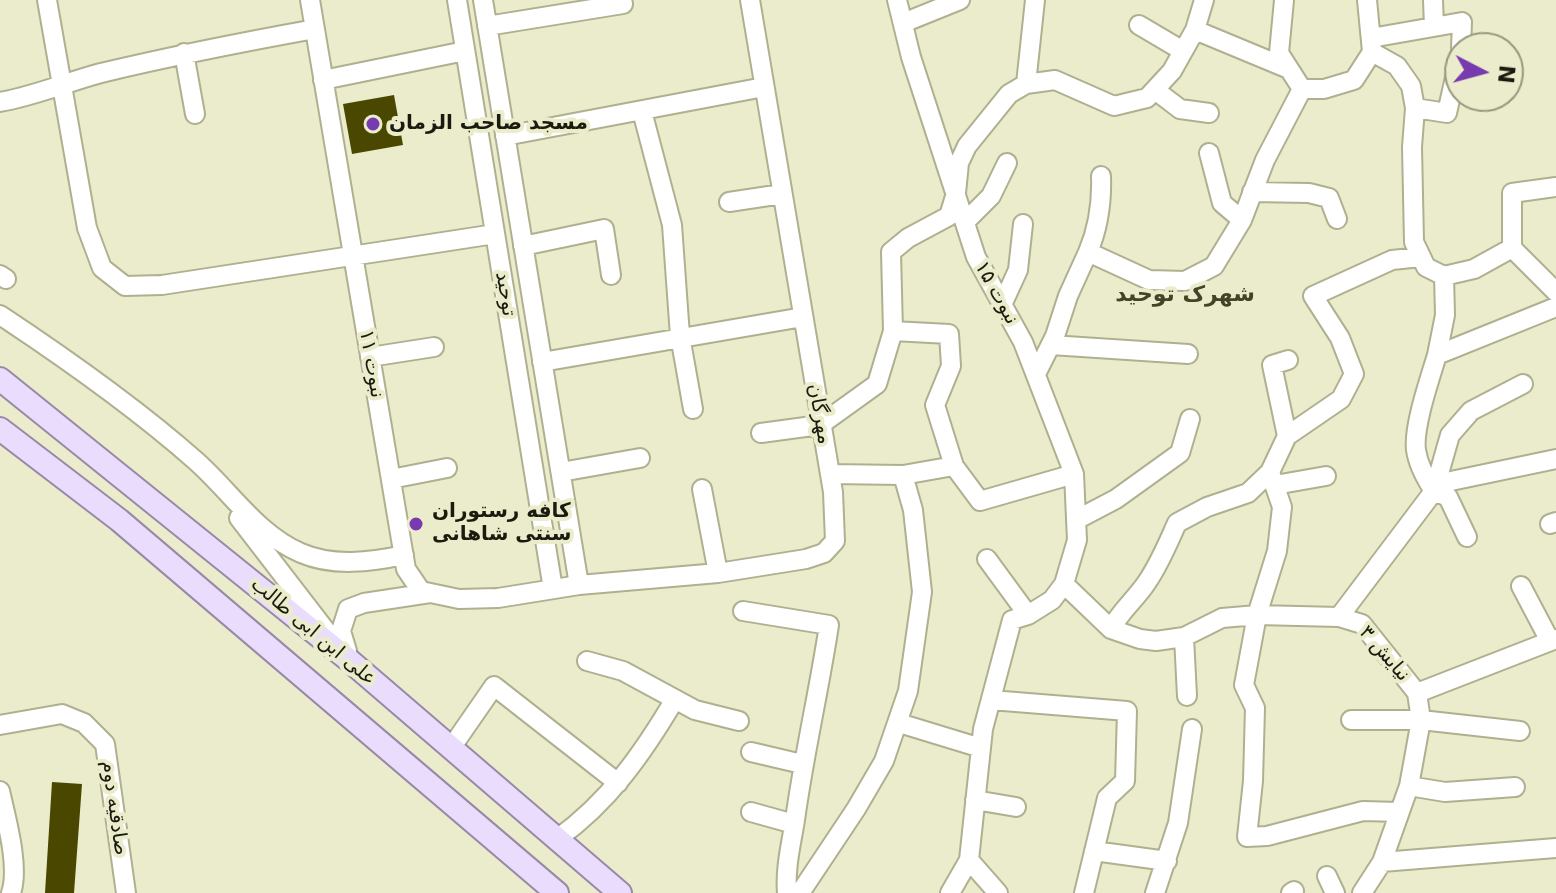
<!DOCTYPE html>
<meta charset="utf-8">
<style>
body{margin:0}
#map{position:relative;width:1556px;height:893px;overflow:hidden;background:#ebeccb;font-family:"DejaVu Sans",sans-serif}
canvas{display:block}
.north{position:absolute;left:1444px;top:32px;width:80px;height:80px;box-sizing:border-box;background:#ebeccb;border:2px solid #97987f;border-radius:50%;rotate:96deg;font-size:22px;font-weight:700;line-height:32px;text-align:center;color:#1a1b0e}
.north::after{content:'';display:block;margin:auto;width:28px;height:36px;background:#783aaf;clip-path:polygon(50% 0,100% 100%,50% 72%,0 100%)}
</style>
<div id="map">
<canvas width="1556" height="893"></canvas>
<div class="north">N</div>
</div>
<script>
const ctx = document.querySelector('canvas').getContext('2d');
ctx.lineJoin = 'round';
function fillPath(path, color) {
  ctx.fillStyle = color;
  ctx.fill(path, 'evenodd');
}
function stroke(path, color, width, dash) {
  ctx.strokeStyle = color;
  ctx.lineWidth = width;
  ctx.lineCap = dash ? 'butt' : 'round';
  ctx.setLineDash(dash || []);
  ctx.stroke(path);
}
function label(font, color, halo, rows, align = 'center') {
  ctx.font = font + ' "DejaVu Sans","Noto Naskh Arabic",sans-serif';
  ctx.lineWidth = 8;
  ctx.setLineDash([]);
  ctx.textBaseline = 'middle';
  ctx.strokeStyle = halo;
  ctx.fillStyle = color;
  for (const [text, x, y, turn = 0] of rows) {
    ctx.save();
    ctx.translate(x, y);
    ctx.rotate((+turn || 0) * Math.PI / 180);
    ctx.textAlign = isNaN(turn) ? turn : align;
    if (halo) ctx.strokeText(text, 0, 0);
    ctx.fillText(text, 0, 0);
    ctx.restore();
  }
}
fillPath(new Path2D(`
 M394,95L403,145L352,154L343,104Z
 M52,782L82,784L74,893H45Z`), '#4a4800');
const minor = new Path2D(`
 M47,0L87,228L102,268L125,286L162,285L495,234
 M310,0L406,569L421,591L459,599L498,598L579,585L718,573L806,559L824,553L835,541L833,492L750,0
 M457,0L553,589
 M483,0L579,585
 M897,0L911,57L976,257L1023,342L1074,474L1077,540L1064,584L1052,600L1028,615L1012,620L983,729L969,860L950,893
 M1433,0L1434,27
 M903,23L960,0
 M1139,25L1183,51
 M487,26L623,4L622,0
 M1195,30L1289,69
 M1371,38L1462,22L1461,48
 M1372,52L1397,66L1411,86L1415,108L1412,147L1414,242L1426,267L1444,276
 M184,53L195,114
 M323,80L465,51
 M1026,84L1035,0
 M1302,89H1324L1354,80L1372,52L1367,0
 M1155,90L1180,109L1209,113
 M0,102C35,96 67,82 101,73C172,56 243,42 315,29
 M1415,108L1447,113L1460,55
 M642,111L672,225L680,336L693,409
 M505,136L764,87
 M1209,153L1222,203L1242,220
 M1252,192L1309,193L1329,198L1337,219
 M729,202L782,194
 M965,222L991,196L1007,163
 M523,246L604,229L611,275
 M1512,248L1556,292
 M1088,252C1099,226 1102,203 1101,176
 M0,275L6,279
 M1002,305L1018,270L1023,224
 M0,315C68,360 135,407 196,461C230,491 258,535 301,553C333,567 371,562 404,555
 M893,331L949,334L951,366L935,405L954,466
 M1051,345L1188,354
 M1437,355L1445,315L1444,276L1474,269L1512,248V193L1556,187
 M370,357L434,347
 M542,362L803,317
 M1036,374L1055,336L1068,296L1088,252L1149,280L1185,281L1214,266L1242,220L1265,160L1302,89L1279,53L1284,0
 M761,433L820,425L877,384L893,331L891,252L908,238L949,216L956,193L959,163L967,146L1009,94L1026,84L1055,80L1114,106L1147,98L1172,71L1195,30L1204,0
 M1287,436L1272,365L1288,360
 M561,472L640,458
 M1270,472L1282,507L1277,551L1257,615L1244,685L1255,708L1253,781L1247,837L1267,836L1363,811L1399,812
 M830,474L903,475L954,466L980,501L1074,474
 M391,479L447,468
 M1275,485L1326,476
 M702,489L718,573
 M1434,491L1450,435L1471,411L1523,384
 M1434,491L1451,481L1556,459
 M1434,491L1448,497L1467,537
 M239,518L333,640
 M1076,520L1116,499L1180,453L1190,419
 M1550,524L1556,522
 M987,559L1028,615
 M1064,584L1111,629L1140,639L1156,641L1184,637L1222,618L1257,615L1339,617L1362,624L1417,693L1421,720L1409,786L1382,862L1362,893
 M1521,586L1550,641
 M743,611L829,625C819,691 804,754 795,820C791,845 785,868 787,893
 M1339,617L1434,491C1426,479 1418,464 1416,450C1413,427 1430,378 1437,355L1556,307
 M1111,629C1121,610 1136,599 1147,582C1160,563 1168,543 1177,523L1207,507L1248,493L1270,472L1287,436L1341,399L1354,374L1340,338L1313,296L1392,260L1421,257
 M1184,637L1187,696
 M347,651L341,631L348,609L364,603L430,593
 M587,661L623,671L695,710L739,721
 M1417,693L1556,639
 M991,700L1127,711L1125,781L1107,798L1084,893
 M1351,720H1421L1520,731
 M899,723L981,748
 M0,725L62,714L84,723L105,744L126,893
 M451,748L494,686L618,783
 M751,752L802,764
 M1409,786L1445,792L1515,787
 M0,791C6,818 20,867 11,893
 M975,800L1016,807
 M751,812L794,824
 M557,839C609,802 643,753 675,699
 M1094,851L1167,861
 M969,860L998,893
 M1382,862L1556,848
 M1327,876L1335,893
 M800,893L856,809L884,761L908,691L922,592L913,510L903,475
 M1155,893L1178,823L1192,729
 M1291,893L1294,891`);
const major = new Path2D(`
 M0,379L350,661L620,893
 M0,429L119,520L557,893`);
stroke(minor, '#b0b090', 22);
stroke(major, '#9889a7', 26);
stroke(minor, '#fff', 18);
stroke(major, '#eadcfc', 22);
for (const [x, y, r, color] of [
 [373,124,8,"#783aaf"],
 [416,524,8,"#783aaf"]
]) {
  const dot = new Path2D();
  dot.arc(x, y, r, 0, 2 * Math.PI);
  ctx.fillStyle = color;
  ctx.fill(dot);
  stroke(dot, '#ebeccb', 3);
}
label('bold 20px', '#1a1b0e', '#ebeccb', [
 ["مسجد صاحب الزمان",389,124],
 ["کافه رستوران",432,512],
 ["سنتی شاهانی",432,535]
], 'left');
label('20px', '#1a1b0e', '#ebeccb', [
 ["نبوت ۱۵",996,293,61],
 ["توحید",505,294,81],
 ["نبوت ۱۱",371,364,80],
 ["مهرگان",819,414,80],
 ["علی ابن ابی طالب",313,632,40],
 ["نیایش ۳",1384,654,49],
 ["صادقیه دوم",114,808,82]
]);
label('bold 22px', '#434327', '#ebeccb', [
 ["شهرک توحید",1185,295]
]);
</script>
